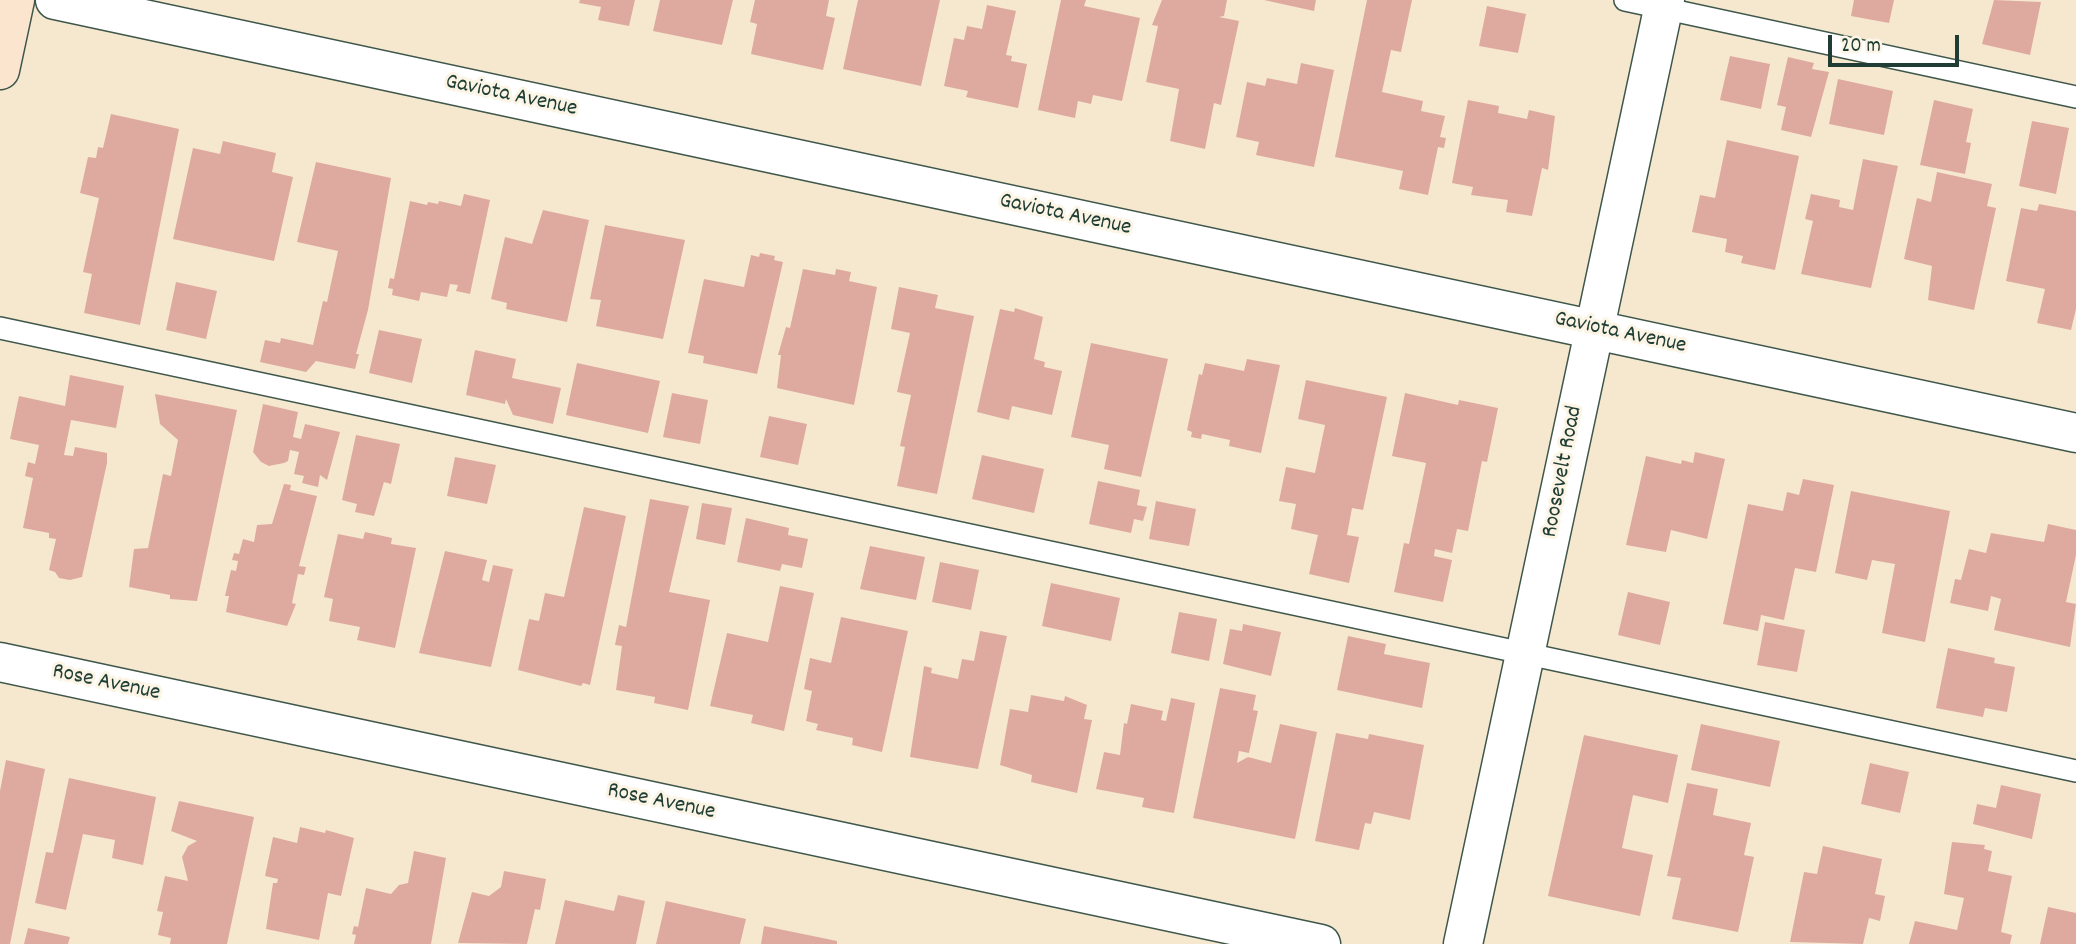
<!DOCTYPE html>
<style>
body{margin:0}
#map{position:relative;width:2076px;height:944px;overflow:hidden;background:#f6e8cf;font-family:Dekko,sans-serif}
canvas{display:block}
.scale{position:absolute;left:1828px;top:35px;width:131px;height:32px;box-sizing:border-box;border:4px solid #1f3d34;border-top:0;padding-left:9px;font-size:21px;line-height:24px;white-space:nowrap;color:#1f3d34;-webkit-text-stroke:5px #fcf5e5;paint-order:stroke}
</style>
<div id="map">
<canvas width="2076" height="944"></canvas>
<div class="scale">20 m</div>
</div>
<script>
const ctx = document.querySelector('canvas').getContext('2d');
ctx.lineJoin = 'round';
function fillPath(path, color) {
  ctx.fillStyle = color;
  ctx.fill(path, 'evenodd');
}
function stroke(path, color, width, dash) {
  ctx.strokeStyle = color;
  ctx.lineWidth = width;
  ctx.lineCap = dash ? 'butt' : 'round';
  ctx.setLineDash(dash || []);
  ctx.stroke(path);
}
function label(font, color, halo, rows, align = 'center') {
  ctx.font = font + ' Dekko,sans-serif';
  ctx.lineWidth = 6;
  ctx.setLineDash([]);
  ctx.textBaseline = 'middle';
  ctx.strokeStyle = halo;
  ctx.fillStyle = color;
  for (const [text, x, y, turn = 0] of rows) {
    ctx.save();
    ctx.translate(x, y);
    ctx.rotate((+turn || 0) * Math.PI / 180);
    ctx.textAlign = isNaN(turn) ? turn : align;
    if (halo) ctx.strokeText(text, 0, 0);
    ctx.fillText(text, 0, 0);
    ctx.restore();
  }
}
fillPath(new Path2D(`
 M580,0H635L629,26L598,20L601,7L579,3Z
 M660,0H733L722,45L653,31Z
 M755,0H829L826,16L835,18L823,70L751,54L757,24L750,22Z
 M858,0H940L921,86L843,69Z
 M1061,0H1086L1084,6L1140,18L1122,101L1093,95L1091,104L1078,101L1075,118L1038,110Z
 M1162,0H1227L1224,16L1219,17L1239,21L1221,105L1214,103L1205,149L1170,141L1179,89L1146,82L1158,26L1152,25Z
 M1264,0H1316L1314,11Z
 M1367,0H1412L1401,52L1391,50L1382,92L1423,101L1421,111L1445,116L1440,137L1446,138L1444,148L1438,147L1428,195L1399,189L1403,171L1335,157Z
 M1854,0H1894L1889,23L1851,16Z
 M1994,0L2041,2L2030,55L1982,44Z
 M987,5L1016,11L1006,55L1012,56L1011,61L1027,64L1018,108L966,97L968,91L944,86L954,38L964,40L967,26L982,29Z
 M1487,6L1526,14L1518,53L1479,46Z
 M1730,56L1770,64L1761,109L1720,100Z
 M1788,57L1814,63L1812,69L1829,72L1811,137L1781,130L1786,107L1777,105Z
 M1301,63L1334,70L1314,167L1256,155L1259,142L1236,137L1247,82L1265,86L1267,78L1297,84Z
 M1838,79L1893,91L1884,135L1829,124Z
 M1468,100L1499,106L1498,113L1527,119L1529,110L1555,116L1548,170L1542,168L1532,216L1506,212L1508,200L1471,195L1473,187L1452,183Z
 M1934,100L1973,109L1966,142L1971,143L1965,174L1920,165Z
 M111,114L179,129L140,325L84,313L92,274L83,272L99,198L80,193L88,157L96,158L98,147L103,148Z
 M2032,121L2069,128L2056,194L2019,186Z
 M1727,140L1799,156L1775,270L1741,263L1743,256L1725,252L1727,239L1692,232L1700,195L1715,198Z
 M223,141L276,153L272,172L293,177L274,261L173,239L193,148L220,154Z
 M1863,159L1898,166L1871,288L1801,274L1813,221L1805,219L1811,194L1840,200L1839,207L1853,210Z
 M316,162L391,178L368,310L356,354H359L355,369L316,361L306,372L260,362L265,340L280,343L281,338L313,345L323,301L327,302L338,251L297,242Z
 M1937,172L1992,184L1987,206L1996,208L1974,310L1928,300L1932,266L1904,259L1917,198L1931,202Z
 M464,194L490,200L470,294L456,291L458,285L450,284L447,297L421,292L419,301L392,295L393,289L388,288L390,278L394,279L410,201L427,205L428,202L438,204L439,201L461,206Z
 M2039,204L2076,211V309L2071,330L2037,323L2045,289L2006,281L2021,208L2037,211Z
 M543,210L589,220L567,322L506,309L507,303L491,299L505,237L532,244Z
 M605,225L685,240L663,339L596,326L601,300L590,299Z
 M760,253L775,256L774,260L783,262L757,374L703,363L704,356L688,353L704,279L744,287L751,255L759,257Z
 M803,269L835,275L836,269L851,272L849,281L877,287L854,405L777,388L781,355H778L786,327L790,328Z
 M176,282L217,291L206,339L166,330Z
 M899,287L938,295L935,308L974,316L937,494L897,486L905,447L900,446L911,395L897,392L910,333L891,329Z
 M1015,308L1043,317L1034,359L1045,362L1044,367L1062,371L1052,415L1012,406L1009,420L977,412L1000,309L1014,312Z
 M379,330L422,339L412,383L369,373Z
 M1091,343L1168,359L1141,477L1104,469L1109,445L1071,437Z
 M475,350L516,359L512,378L561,388L553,424L513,415L506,399L505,404L466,395Z
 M1247,359L1280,365L1261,453L1229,446L1230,440L1202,434L1201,439L1191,437L1192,432L1187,430L1199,374L1202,375L1205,363L1244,371Z
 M577,363L660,381L648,433L566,415Z
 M70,375L124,386L116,428L71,420L64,455L73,456L75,447L107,453V463L82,577L70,580L59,578L55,572L49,570L56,539L49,538V533L23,528L33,478L25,476L28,462L35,464L39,445L10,439L19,396L65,406Z
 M1306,380L1387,397L1363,510L1352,508L1347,535L1359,537L1349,583L1309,574L1318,535L1291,529L1296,504L1279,501L1286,467L1315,473L1325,425L1298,419Z
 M672,393L708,400L700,444L663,437Z
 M1405,393L1458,405L1459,400L1498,408L1487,462L1482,461L1468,531L1457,529L1452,553L1435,549L1434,556L1452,560L1443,602L1394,592L1404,543L1409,544L1426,463L1392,456Z
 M155,394L237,410L197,601L170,599V595L129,587L134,549L148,548L163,474L171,476L178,440L160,424Z
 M263,404L298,412L293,437L301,439L305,424L340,432L327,480L320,475L318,487L302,483L304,476L294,474L299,452L290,450L288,461L284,463L269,466L261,462L253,452Z
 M769,416L807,424L798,465L760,457Z
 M356,435L400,444L391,484L384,482L374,516L355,512L357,504L342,500Z
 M1695,452L1725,459L1707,539L1671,530L1666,552L1626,545L1646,456L1681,464L1682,460L1693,463Z
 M982,455L1044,469L1034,513L972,499Z
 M455,457L496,465L487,504L447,496Z
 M1803,479L1834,485L1816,572L1795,568L1784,620L1761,615L1758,631L1723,624L1748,504L1783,511L1787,492L1799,495Z
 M1098,481L1140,490L1137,505L1147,507L1143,521L1134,519L1131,533L1089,524Z
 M284,484L291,485L290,490L317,496L299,566L306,567L304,575L298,574L292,603L296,604L287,626L226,612L229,596H225L231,570L236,571L238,561L232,560L234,553L239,554L243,539L254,542L257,525L272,524Z
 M1851,491L1950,511L1925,642L1882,633L1895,564L1872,560L1867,580L1835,573Z
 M650,499L689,506L669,592L710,600L688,710L654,703L655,697L616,690L622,646L615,645L619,625L626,627Z
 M1156,501L1196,509L1189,546L1149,539Z
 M702,503L732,508L725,545L696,539Z
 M584,507L626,516L590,685L583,683L581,686L518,670L529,619L539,621L545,593L564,597Z
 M746,518L789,528L788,535L808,539L802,568L782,564L780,571L737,562Z
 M2048,524L2076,530V555L2066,602L2076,604L2070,647L1994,630L2001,599L1991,596L1988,611L1950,603L1955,579L1961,580L1969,549L1986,553L1991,533L2044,542Z
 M365,532L392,538L391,544L416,548L395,648L357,640L360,627L329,621L333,599L324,597L338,534L363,539Z
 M870,546L925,557L916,600L860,589Z
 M445,551L487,560L482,580L489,582L493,565L513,569L491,667L419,653Z
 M940,562L979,570L971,610L932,602Z
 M1051,583L1120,598L1111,641L1042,626Z
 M780,586L814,593L784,731L751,723L753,715L710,706L727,633L768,642Z
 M1628,592L1670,602L1660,645L1618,635Z
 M1179,612L1217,619L1209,661L1171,653Z
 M841,617L908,631L882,752L852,745L853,738L816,730L818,724L806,721L812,691L804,689L810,658L831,663Z
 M1765,622L1805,630L1797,672L1757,665Z
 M1243,624L1281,632L1271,676L1223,664L1230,629L1242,631Z
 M980,631L1007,636L978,769L910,757L924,666L932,668L931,673L958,679L962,659L974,661Z
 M1348,636L1386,644L1384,654L1430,663L1422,708L1337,690Z
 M1948,648L1995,658L1994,663L2015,667L2007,712L1985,708L1983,717L1936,708Z
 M1220,688L1256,695L1253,710L1258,711L1249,753L1239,751L1237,763L1248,757L1271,763L1280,724L1317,732L1295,839L1193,818Z
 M1031,695L1064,701L1065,696L1087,705L1084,719L1092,720L1077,793L1031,782L1032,775L1000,765L1010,709L1028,712Z
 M1171,698L1195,703L1174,813L1142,807L1144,798L1096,789L1104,752L1120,755L1124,723L1127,724L1131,704L1163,711L1161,720L1166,721Z
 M1701,724L1780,741L1770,787L1691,770Z
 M1336,733L1368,739L1369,734L1424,745L1410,820L1374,812L1371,824L1365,823L1359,850L1315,841Z
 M1584,735L1678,755L1668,803L1633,795L1622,848L1653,855L1640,916L1548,896Z
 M6,760L45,769L10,944H0V791Z
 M1870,763L1909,772L1900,813L1861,804Z
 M69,778L156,797L143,865L112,858L115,840L83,834L66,910L35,903L46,852L53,853Z
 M1687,783L1718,789L1713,815L1751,823L1744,855L1754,857L1738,932L1672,919L1681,878L1667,876Z
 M2001,785L2041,794L2032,839L1973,824L1977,804L1996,808Z
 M179,801L254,817L227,944H170L171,938L158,935L163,912L157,911L165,876L188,881L182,857L188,846L197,841L171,831Z
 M300,827L325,833L326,830L354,838L341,896L328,893L319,940L266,929L273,883H277L278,879L265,876L273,837L297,843Z
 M1952,842L1985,845L1984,849L1992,851L1988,871L2012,876L2001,932L2012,935L2010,944H1909L1915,921L1957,930L1964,898L1944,894Z
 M1823,846L1882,859L1875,894L1885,896L1880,921L1869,918L1863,944L1790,942L1804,872L1817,874Z
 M414,851L446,858L431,944H354L356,935L352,934L354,926L358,927L366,888L391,894L399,885L408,883Z
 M504,871L546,879L540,910L535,909L527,944L458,943L472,892L489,896L501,887Z
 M618,895L645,901L636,944H555L565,900L614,911Z
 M666,901L746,919L740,944H656Z
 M2048,907L2076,913V944H2040Z
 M764,926L837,941V944H761Z
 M28,928L70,937L68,944H24Z`), '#deaaa0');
const lane = new Path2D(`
 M1625,0L2076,97
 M0,328L2076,771`);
const street = new Path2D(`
 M55,0L2076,433
 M0,662L1321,944
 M1463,944L1665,0`);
const secondary = new Path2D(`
 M0,70L15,0`);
stroke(lane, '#3f574b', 24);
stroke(street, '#3f574b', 41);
stroke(secondary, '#3f574b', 41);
stroke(lane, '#fff', 21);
stroke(street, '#fff', 38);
stroke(secondary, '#fce5cf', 38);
label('23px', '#1f3d34', '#fcf5e5', [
 ["Gaviota Avenue",511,97,12],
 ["Gaviota Avenue",1065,216,12],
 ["Gaviota Avenue",1620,334,12],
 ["Roosevelt Road",1564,472,-79],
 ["Rose Avenue",106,684,12],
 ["Rose Avenue",661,803,12]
]);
</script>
